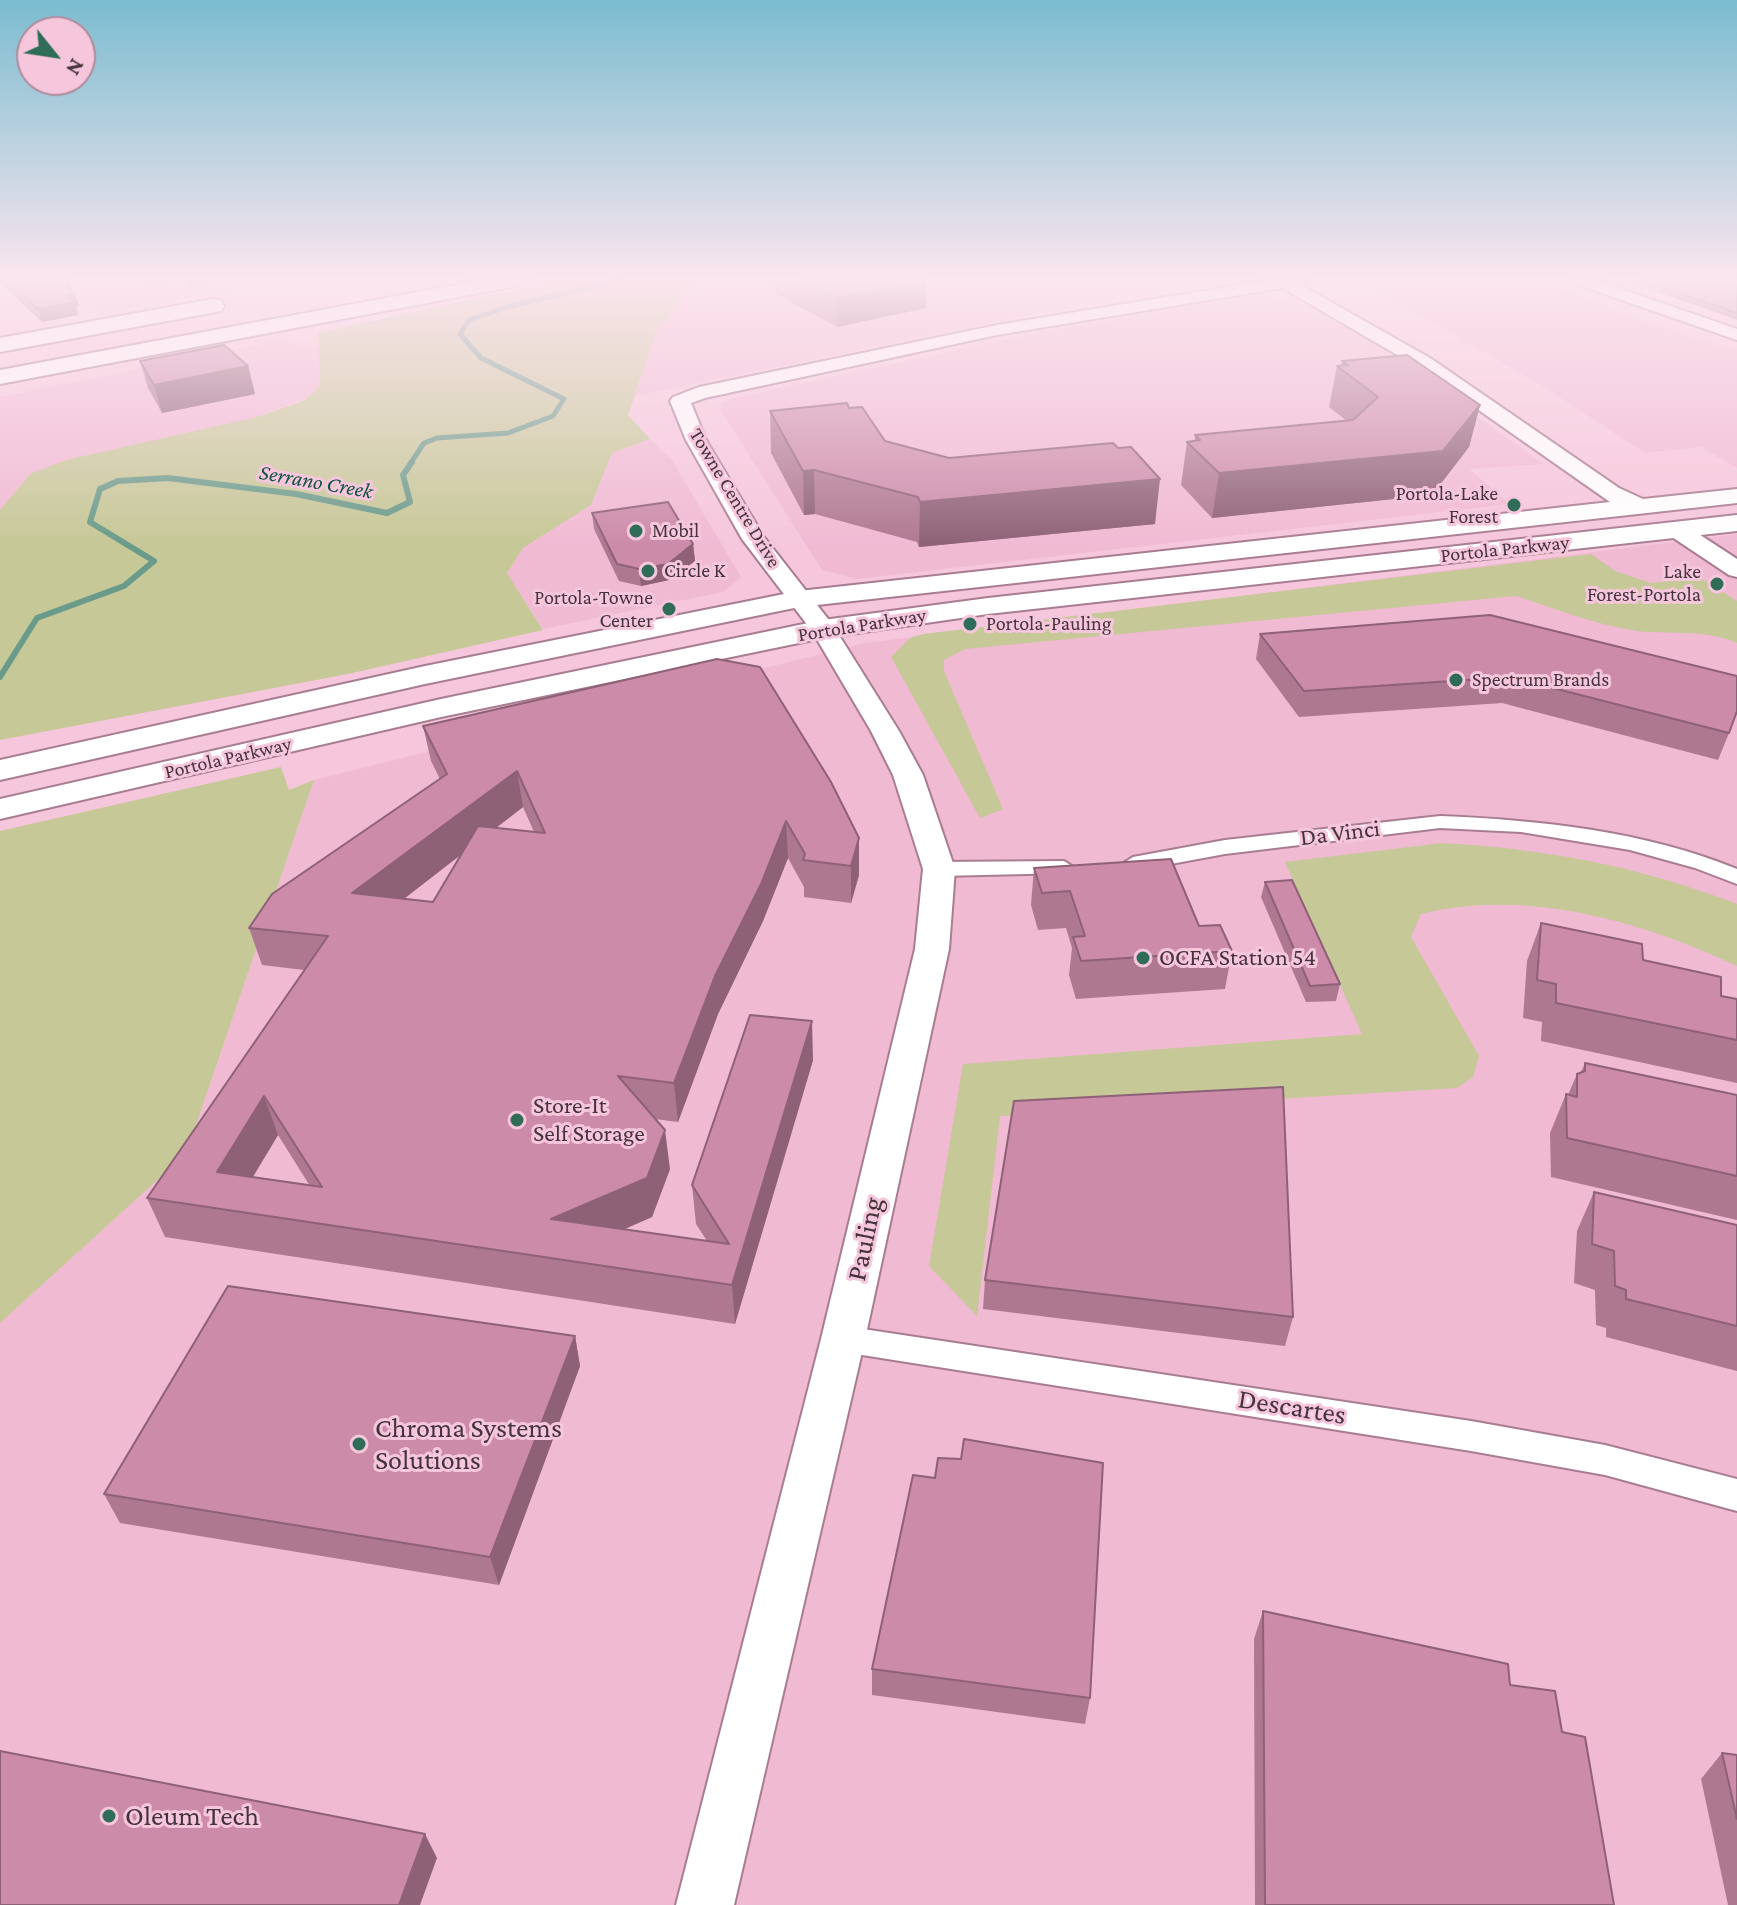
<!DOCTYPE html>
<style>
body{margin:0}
#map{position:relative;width:1737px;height:1905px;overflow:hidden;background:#f6c7dc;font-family:"Crimson Pro",serif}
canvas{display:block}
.north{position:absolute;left:16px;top:16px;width:80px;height:80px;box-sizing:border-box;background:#f6c7dc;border:2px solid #b08c9c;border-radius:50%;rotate:120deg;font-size:22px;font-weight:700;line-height:32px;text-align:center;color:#46343c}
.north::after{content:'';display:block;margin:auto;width:28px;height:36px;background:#2f6d59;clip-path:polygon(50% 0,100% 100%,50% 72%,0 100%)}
</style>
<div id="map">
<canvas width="1737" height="1905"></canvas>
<div class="north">N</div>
</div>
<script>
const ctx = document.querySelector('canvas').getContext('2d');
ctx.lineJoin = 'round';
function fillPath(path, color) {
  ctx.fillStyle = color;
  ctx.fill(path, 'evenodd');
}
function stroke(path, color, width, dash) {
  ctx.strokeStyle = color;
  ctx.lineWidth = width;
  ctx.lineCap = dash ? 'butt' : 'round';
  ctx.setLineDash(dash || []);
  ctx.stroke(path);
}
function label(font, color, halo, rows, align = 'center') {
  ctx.font = font + ' "Crimson Pro",serif';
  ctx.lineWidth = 6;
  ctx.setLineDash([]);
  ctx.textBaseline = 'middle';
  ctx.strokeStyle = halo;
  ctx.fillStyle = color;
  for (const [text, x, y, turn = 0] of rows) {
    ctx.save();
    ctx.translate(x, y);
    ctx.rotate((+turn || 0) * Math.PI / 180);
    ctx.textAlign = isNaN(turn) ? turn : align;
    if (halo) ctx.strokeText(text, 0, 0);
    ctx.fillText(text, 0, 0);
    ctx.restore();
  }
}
fillPath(new Path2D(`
 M63,280H291L100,313Z
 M697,280H1235L1097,301L635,396L656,333Z
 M1407,280H1538L1706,343L1737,349V468L1701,447L1645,453L1544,387L1377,290L1381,284Z
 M1257,295L1296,300L1367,339L1544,464L1469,469L1510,504L856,579L822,570L721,411V403L733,398L1040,332Z
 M271,342L318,346L321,387L314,395L257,417L30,474L0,510V397Z
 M650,439L672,460L741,577L723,592L543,629L507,573L523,548L591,505L612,453Z
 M1737,534V1905H0V1323L186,1154L314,780L865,643Z`), '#f0bad3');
fillPath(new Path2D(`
 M560,280H697L656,333L628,415L650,439L612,453L591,505L523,548L507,573L543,630L348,674L0,740V510L30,474L66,460L257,417L305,400L320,386L318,333Z
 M1591,554L1615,571L1651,583L1701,578L1737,601V643C1706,629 1671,635 1637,631C1596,625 1556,609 1516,596L965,649L944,660V671L1003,809L980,818L891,657L910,638L923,634Z
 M281,767L289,790L314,780L186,1154L0,1323V831Z
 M1442,843C1548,849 1637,866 1737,904V966C1642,921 1525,888 1421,914L1411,937L1479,1056L1473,1077L1457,1088L1000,1116L977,1316L929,1266L963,1064L1362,1034L1285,862Z`), '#c6c897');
stroke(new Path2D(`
 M410,464L424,443L437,438L508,433L553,416L564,399L481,358L460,334L469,320L507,307L621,280`), '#6a9b8a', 5);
stroke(new Path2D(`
 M0,677L37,618L124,586L154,561L90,522L100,489L118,481L168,478L296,494L387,513L410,502L403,475L412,462`), '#6a9b8a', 6);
const street = new Path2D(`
 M1440,816C1540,820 1644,831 1737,869V884L1695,868L1630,850L1521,832L1440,828L1225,854L1133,871L1122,864L1133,857L1225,840Z
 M1064,861L1075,868L1072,873L939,876L928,869L939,862Z
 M843,1326L1471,1421L1605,1445L1737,1479V1511L1605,1475L1471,1451L843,1352L832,1348L827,1339L832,1330Z`);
const secondary = new Path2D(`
 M1270,280H1308L1300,285L997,335L705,398L691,403L706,440L764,537L832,624L899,731L923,775L955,869L949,949L865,1339L734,1905H676L821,1339L915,949L923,869L893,775L871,731L812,631L742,539L686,440L670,401L673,397L699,387L997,325Z
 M1571,280H1595L1737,329V340L1573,283Z
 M1677,523L1685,525L1737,559V577L1729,575L1669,535L1666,530L1669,525Z`);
const primary = new Path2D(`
 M1269,280H1292L1430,358L1619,488L1643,499L1737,489V503L799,607L425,684L0,780V760L425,666L799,591L1610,502L1416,366Z
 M1737,515V531L988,614L823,638L441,717L0,819V799L441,699L823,620L988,598Z`);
const highway = new Path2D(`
 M482,280H527L516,286L0,384V370Z
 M213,299L221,301L224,306L221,311L0,352V338Z`);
stroke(street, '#a87d91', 4);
stroke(secondary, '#a87d91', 4);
stroke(primary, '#a87d91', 4);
stroke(highway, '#a87d91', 4);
fillPath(street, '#fff');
fillPath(secondary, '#fff');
fillPath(primary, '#fff');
fillPath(highway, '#fff');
fillPath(new Path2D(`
 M0,280H65L75,293L79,306H76L78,315L42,322L0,282Z
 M774,280H926V308L837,327L775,293Z
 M1624,280H1737V320Z
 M140,361L248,366L255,394L162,413L148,388Z
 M1342,361L1480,405L1469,447L1432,495L1212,518L1181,485L1187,442L1195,441V435L1347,421L1329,407L1337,366H1341Z
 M849,408L885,441L1155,524L919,547L917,542L815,514L804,515L771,453L770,411Z
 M592,513L693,544L695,561L669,580L641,586L619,581L594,529Z
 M1490,615L1729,733L1718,760L1502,703L1299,717L1256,659L1260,634Z
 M717,659L859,875L851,903L804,897V887L788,858L763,921L718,1014L678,1122L655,1119L670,1169L652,1217L624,1229L707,1241L696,1224L692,1185L813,1060L735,1324L165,1237L147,1198L304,970L262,965L249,928L440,779L431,761L423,726ZM523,807L534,832L496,828ZM461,854L433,902L404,899ZM278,1135L310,1186L253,1177Z
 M1034,868L1199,926L1232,951L1225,989L1076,999L1069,975L1072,948L1066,928L1038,930L1031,905Z
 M1265,882L1340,984L1336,1001L1306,1002L1261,897Z
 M1541,923L1643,960L1721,996L1737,999V1083L1541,1041L1542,1022L1523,1018L1527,961Z
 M1585,1063L1737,1095V1220L1551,1177L1550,1133L1566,1094L1568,1095L1577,1074L1581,1072Z
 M1594,1192L1737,1225V1371L1606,1337V1328L1596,1325L1595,1290L1574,1283L1577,1231Z
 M985,1280L1293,1317L1285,1346L983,1309Z
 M575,1336L580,1366L499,1585L120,1523L104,1494Z
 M1263,1611L1510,1685L1562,1732L1614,1905H1255L1254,1639Z
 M872,1669L1090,1698L1085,1724L872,1695Z
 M1722,1753L1737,1755V1905H1728L1701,1779Z`), '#af7891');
fillPath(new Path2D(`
 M147,280H178L148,285Z
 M187,280H220L189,286Z
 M926,280V308L837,327L836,298Z
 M69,284L72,293H75L79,306H76L78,315L42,322L38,309L66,295V285Z
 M248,366L255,394L162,413L154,385Z
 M1480,405L1469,447L1432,495L1212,518L1219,473Z
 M814,470L815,514L804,515L803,471Z
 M1160,479L1155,524L919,547L920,502Z
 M693,544L695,561L669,580L641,586L639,569Z
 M517,771L523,807L362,931L352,893Z
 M786,821L788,858L763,921L718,1014L678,1122L674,1083L715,976Z
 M859,838V875L851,903V866Z
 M812,1021L813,1060L735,1324L732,1285Z
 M264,1096L278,1135L232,1211L217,1172Z
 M665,1130L670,1169L652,1217L559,1258L551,1219Z
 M575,1336L580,1366L499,1585L490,1557Z
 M425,1834L437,1858L420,1905H399Z`), '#8e6176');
const building = new Path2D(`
 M7,280H65L69,284L66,285L75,293L66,295L74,302L38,309Z
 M801,280H926L836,298Z
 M1644,280H1737V313Z
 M224,345L248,366L154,385L140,361Z
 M1407,355L1480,405L1443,451L1219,473L1187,442L1200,440L1195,435L1353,420L1378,397L1337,366L1348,365L1342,361Z
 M847,403L849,408L862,407L885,441L949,458L1113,443L1118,448L1131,447L1160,479L920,502L918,497L814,470L803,471L770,411Z
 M668,502L693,544L668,564L639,569L617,564L592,513Z
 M1490,615L1737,676V711L1729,733L1510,677L1304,691L1260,634Z
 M717,659L760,667L831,782L859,838L851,866L803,860L805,854L786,821L761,884L715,976L674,1083L618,1076L665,1130L647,1178L551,1219L729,1244L692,1185L750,1015L812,1021L732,1285L147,1198L328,936L249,928L272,894L447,774L423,726ZM517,771L545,833L478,826L433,902L352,893ZM264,1096L322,1187L217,1172Z
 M1171,859L1199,926L1220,925L1232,951L1081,961L1073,937L1085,936L1070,891L1042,893L1034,868Z
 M1292,880L1340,984L1310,986L1265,882Z
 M1541,923L1642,944L1643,960L1721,977V996L1737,999V1040L1556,1003V984L1537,980Z
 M1585,1063L1737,1095V1176L1567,1138L1566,1094L1577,1097V1074L1585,1071Z
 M1283,1087L1293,1317L985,1280L1014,1101Z
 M1594,1192L1737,1225V1326L1626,1299V1290L1615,1286L1614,1251L1592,1244Z
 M228,1286L575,1336L490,1557L104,1494Z
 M964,1439L1103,1463L1090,1698L872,1669L913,1475L935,1478L938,1458L961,1459Z
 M1263,1611L1508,1664L1510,1685L1555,1691L1562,1732L1585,1737L1614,1905H1265Z
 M0,1751L425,1834L399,1905H0Z
 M1722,1753L1737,1755V1819Z`);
fillPath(building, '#cb8ba9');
stroke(building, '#8e6176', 2);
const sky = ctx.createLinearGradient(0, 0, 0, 547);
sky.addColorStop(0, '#7bbcd0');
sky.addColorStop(0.51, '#fbe6ef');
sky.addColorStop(1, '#fbe6ef00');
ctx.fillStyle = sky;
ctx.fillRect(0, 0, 1737, 547);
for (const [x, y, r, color] of [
 [1514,505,8,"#2f6d59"],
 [636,531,8,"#2f6d59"],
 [648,571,8,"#2f6d59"],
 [1717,584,8,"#2f6d59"],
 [669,609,8,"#2f6d59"],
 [970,624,8,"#2f6d59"],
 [1456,680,8,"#2f6d59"],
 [1143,958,8,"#2f6d59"],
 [517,1120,8,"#2f6d59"],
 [359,1444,8,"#2f6d59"],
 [109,1816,8,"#2f6d59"]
]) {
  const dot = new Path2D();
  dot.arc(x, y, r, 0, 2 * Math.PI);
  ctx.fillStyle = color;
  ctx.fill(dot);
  stroke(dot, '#f6c7dc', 3);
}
label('20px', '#46343c', '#f6c7dc', [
 ["Portola-Lake",1498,494,"right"],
 ["Forest",1498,517,"right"],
 ["Mobil",652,531],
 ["Circle K",664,571],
 ["Lake",1701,572,"right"],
 ["Forest-Portola",1701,595,"right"],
 ["Portola-Towne",653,598,"right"],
 ["Center",653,621,"right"],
 ["Portola-Pauling",986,624],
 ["Spectrum Brands",1472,680]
], 'left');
label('20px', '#46343c', '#f6c7dc', [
 ["Towne Centre Drive",735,498,59],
 ["Portola Parkway",1505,549,-6],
 ["Portola Parkway",862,625,-9],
 ["Portola Parkway",228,758,-13]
]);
label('italic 22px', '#145442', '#f6c7dc', [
 ["Serrano Creek",316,482,10]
]);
label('24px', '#46343c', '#f6c7dc', [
 ["Da Vinci",1340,833,-7]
]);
label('24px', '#46343c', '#f6c7dc', [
 ["OCFA Station 54",1159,958],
 ["Store-It",533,1106],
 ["Self Storage",533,1134]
], 'left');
label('28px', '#46343c', '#f6c7dc', [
 ["Pauling",865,1239,-78],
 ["Descartes",1292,1407,9]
]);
label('28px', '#46343c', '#f6c7dc', [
 ["Chroma Systems",375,1428],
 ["Solutions",375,1460],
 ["Oleum Tech",125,1816]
], 'left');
</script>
